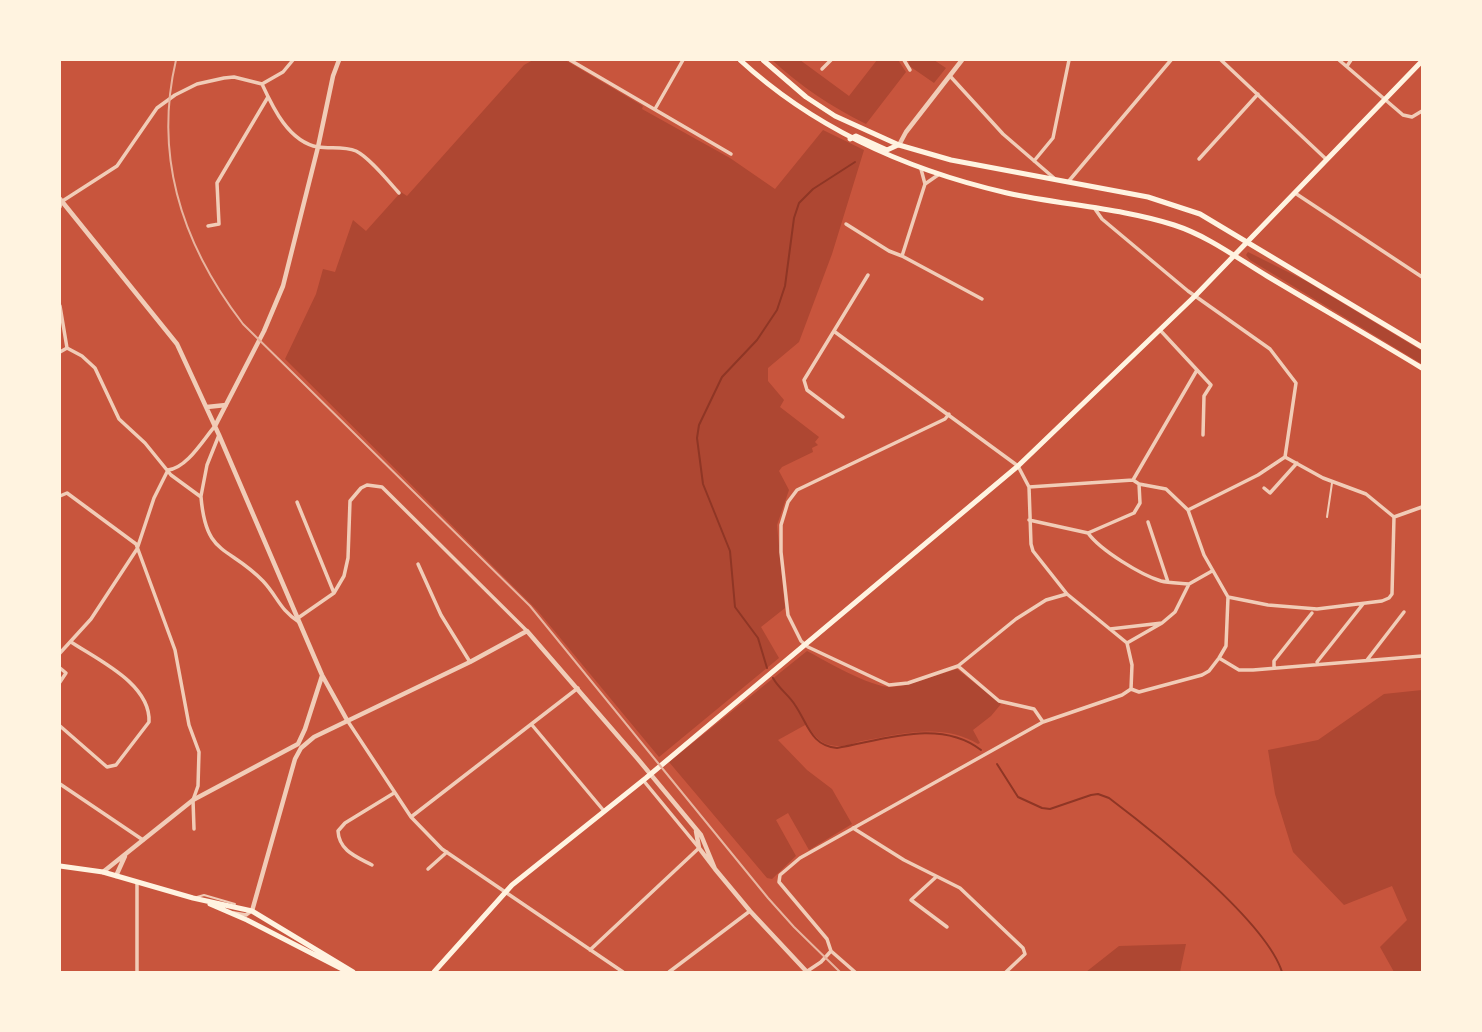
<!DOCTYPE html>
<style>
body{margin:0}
#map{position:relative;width:1482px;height:1032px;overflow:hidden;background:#c8553d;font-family:"Archivo Narrow",sans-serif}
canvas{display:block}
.frame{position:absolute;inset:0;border:61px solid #fff3e0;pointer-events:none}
</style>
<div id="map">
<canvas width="1482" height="1032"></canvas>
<div class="frame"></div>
</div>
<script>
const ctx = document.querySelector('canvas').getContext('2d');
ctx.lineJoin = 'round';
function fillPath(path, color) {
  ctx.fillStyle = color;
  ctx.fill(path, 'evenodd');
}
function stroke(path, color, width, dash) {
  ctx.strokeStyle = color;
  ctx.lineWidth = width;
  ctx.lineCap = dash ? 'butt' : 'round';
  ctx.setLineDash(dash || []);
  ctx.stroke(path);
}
fillPath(new Path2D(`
 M533,60H565L643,106L642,109L730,158L775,189L823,130L864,150L832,254L799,342L768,368V381L784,400L780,407L819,437L815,442L818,445L812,448L813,452L782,467L779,471L789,490L777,525L785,608L761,627L779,658L659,757L537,610L285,359L316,294L323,269L335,272L353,220L366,231L401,192L407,196L524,65Z
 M772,60H800L849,96L877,60H898L906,72L866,124C832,107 800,86 772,60Z
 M909,60H934L946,68L934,83L908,65Z
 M1248,252L1306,281L1422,351V364L1250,260L1246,255Z
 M807,651C826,661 873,689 893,687C915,685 936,674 957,669L1001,704L991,716L973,730L980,743L978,744C943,722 900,734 862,741C851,744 842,748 830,745C819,743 812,733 807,724L778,740L807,770L832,789L852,824L809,850L788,813L776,820L796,856L772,879L767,878L669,762Z
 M1422,690V972H1394L1380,947L1407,920L1392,886L1344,905L1293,852L1275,794L1268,750L1318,740L1384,694Z
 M1186,944L1180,972H1086L1119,946Z`), '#ae4732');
stroke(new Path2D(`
 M767,668L758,638L735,607L730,551L703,484L697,438L699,425L722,377L757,340L777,310L785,286L794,218L799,203L813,189L855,162
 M773,678C779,689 789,695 795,705C808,724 811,746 837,748C883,740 940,718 981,750
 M997,764L1018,797L1042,808L1050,809L1091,795L1098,794L1109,798C1154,832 1266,921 1282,972`), '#8f3625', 2);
stroke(new Path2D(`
 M1327,517L1332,483
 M197,897L204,895L235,904`), '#f1ccb7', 2);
stroke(new Path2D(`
 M570,60L731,154
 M904,60L910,70
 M1221,60L1326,159
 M1339,60L1403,115L1412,117L1422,111
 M1347,66L1351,60
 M822,69L831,60
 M950,76L1003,134L1054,178
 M262,84C273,108 289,142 318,147C330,149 344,146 356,151C370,158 388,181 399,193
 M655,109L683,60
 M1199,159L1258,94
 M1034,161L1053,138L1069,60
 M1068,182L1171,60
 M925,184L938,175
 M1295,193L1422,277
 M60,207L61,202L117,166L157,108L175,95L197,84L224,78L234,77L262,84L283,72L293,60
 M1095,209L1102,219L1188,291L1270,349L1296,383L1285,457L1258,475L1188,510L1204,555L1228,597L1226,646L1219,658L1209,671L1202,675L1139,692L1131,689
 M846,224L889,251L902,256L925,184L921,169
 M208,226L219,224L217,183L268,97
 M902,256L982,299
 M60,306L67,348
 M1160,330L1211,385L1204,396L1203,435
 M835,332L1018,466L1029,487L1031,544L1033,551L1067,594L1127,643L1162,623
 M67,348L82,356L95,368L119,419L145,443L171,475L201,497C206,557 228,545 263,581C278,597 279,609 299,622
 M60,352L67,348
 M949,414L945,419L797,490L788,502L781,525V552L788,615L801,641L808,647L889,685L908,683L958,666L1016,619L1046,600L1067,594
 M843,417L807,390L804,380L868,275
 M168,470C187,468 203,440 215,426
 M1133,480L1197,370
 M1029,487L1133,480L1139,484L1166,489L1188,510
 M1264,488L1270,493L1297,463
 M60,496L67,493L136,544L175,650L189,725L199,752L198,786L193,800L194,829
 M201,496L207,465L219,435
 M297,502L334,593
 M1394,517L1422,507
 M1029,520L1088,533C1100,550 1141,575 1161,581C1169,583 1180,583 1189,584
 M1148,522L1168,582
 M1088,533L1134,513L1140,503L1139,484
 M418,564L441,615L470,662
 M1228,597L1268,605L1317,609L1382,601L1389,598L1392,594L1394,517L1366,494L1323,478L1285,457
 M298,618L334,593L344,576L348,558L350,501L361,488L367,485L382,487L527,631
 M1110,629L1162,623L1175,612L1189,584L1212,571
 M1127,643L1132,665L1131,689
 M60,653L91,619L137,549L154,498L168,470
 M1219,658L1239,670H1253L1422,656
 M1367,660L1404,612
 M1317,662L1363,604
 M958,666L999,701L1034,709L1043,722
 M60,668L66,673L60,682
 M1274,668V661L1312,613
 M347,720L411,817L442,849L623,972
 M532,725L604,811
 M60,726L107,767L116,765L149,722C151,684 98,660 71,642
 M60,784L143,840
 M411,817L578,688
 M853,828L904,860L960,888L1023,948L1025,954L1006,972
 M372,865C357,857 339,851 338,831L345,823L394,793
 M428,869L447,852
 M936,877L911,900L947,927
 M137,882V972
 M234,913L246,915L250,912
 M590,950L699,848L643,780
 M831,951L855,972
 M669,972L750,911
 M806,972L821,962L831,951L827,939L779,882L780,875L800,858L1043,722L1122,695L1131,689`), '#f1ccb7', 3.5);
stroke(new Path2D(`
 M899,145L906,132L962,60
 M60,199L177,344L219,435L322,675L347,720
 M207,407L226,405
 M215,426L264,331L283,286L318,147L333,76L339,60
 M696,831L699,848L715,869L750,911L807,972
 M103,872L193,800L298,744L305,729L322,676
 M116,876L125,856
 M252,911L295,759L301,748L314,737L470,662L527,631L637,758L701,835L715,869`), '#f1ccb7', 4.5);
stroke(new Path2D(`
 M434,972L512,885L646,778L1018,466L1195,296L1422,61`), '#fff3e0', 5);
stroke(new Path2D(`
 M740,60C816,130 907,170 1007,193C1062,205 1121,208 1174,225C1208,236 1237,258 1267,276C1319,307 1371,337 1422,368
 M763,60L806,97L835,116L899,145L951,160L1148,197L1200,214L1422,347
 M850,139L856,136L887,150L898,145
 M60,866L103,872L193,898L252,911L353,972
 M210,904L247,920L348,972`), '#fff3e0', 5);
stroke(new Path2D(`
 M176,60C153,158 184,247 243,324L530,606L768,898L794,927L840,972`), '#e9b49f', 2);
</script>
